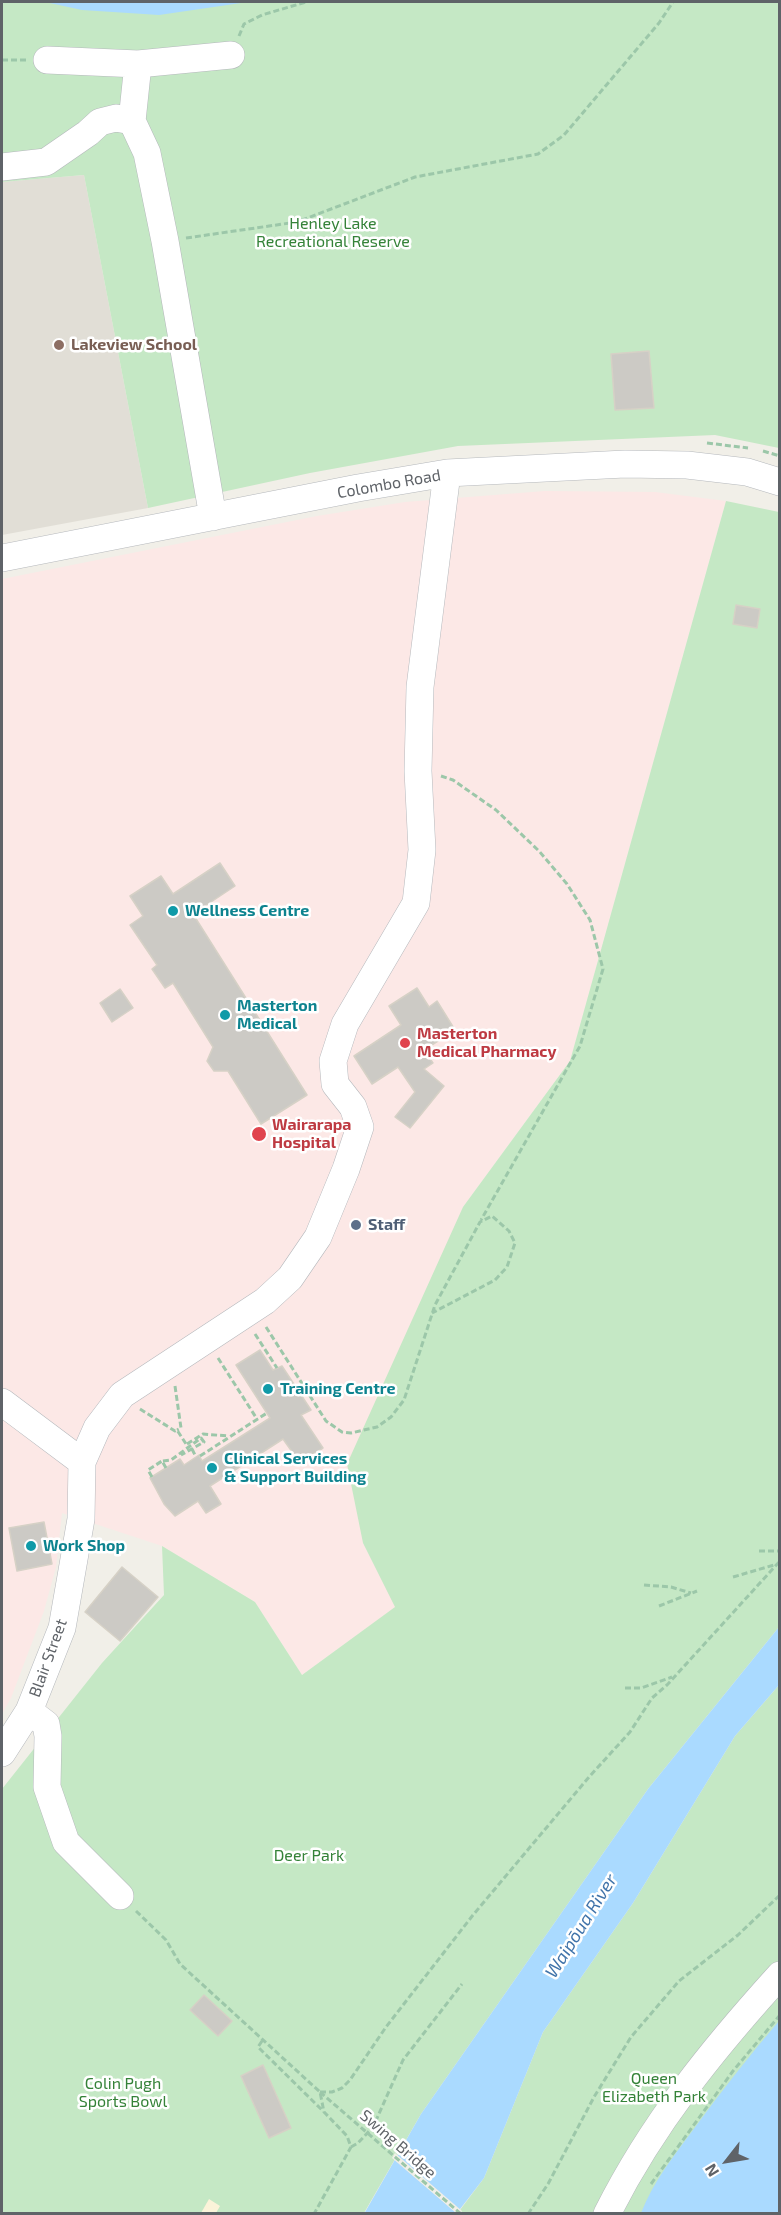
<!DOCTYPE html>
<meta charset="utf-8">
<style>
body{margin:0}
#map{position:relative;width:781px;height:2215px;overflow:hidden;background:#f1efe8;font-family:"Exo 2",sans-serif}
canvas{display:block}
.frame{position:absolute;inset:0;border:3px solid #5f6368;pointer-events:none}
.north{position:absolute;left:697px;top:2131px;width:60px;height:60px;-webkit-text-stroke:4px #fff;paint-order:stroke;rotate:239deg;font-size:16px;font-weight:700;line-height:24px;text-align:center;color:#5f6368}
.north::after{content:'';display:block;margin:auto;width:21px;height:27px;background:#5f6368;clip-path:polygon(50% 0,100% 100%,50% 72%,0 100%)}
</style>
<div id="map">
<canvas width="781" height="2215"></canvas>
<div class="frame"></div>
<div class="north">N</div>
</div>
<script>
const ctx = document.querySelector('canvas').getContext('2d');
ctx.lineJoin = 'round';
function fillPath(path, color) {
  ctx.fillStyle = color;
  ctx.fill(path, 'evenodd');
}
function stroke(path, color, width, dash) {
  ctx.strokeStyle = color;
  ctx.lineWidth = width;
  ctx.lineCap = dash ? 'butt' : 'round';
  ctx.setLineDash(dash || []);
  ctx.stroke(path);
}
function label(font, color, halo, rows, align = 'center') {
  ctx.font = font + ' "Exo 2",sans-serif';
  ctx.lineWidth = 5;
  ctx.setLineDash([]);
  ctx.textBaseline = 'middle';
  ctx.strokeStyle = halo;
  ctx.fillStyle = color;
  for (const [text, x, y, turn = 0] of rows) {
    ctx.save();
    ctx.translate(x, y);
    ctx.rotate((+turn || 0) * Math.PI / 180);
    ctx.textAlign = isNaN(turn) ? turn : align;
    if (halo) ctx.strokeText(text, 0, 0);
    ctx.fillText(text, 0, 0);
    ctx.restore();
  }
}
fillPath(new Path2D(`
 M84,175L148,508L2,535V182Z`), '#e1ded6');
fillPath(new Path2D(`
 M545,491L655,492L726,501L570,1061L463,1207L363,1543L396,1607L302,1675L255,1602L162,1546L62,1513L56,1567L44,1611L11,1698L2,1714V579L317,516L405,502Z`), '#fce8e6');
fillPath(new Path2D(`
 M2,2H779V448L715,435L458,446L310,473L148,508L84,175L2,182Z
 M726,501L779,512V1627L648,1789L421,2114L364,2213H2V1789L102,1663L164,1595L162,1546L255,1602L302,1675L395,1607L363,1543L347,1464L463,1207L570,1061Z
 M779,1685V2213L457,2214L484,2178L543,2032L633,1903L735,1736Z`), '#c5e8c5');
fillPath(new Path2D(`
 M209,2199L220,2206L216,2213H201Z`), '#fbf3d9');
fillPath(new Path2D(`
 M45,2H248L159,15L82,10Z
 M779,1627V1685L735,1736L633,1903L543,2032L484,2178L457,2213L364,2214L421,2114L648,1789Z
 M779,2021V2213H641C653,2182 673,2157 693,2130C720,2093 749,2056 779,2021Z`), '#aadaff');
fillPath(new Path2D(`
 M395,2153L462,2211L460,2214L456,2213L392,2158Z`), '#f1efe8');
const building = new Path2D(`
 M649,351L654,408L615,410L611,354Z
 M736,605L760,609L757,628L733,624Z
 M220,863L235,886L193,914L307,1095L261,1124L228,1071H214L207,1061L213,1047L173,983L165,988L152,969L157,965L130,925L143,916L130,896L161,876L173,894Z
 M417,988L429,1007L437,1001L455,1030L424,1050L433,1063L424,1069L444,1086L410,1128L395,1117L415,1092L398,1067L372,1084L354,1056L401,1025L389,1006Z
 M120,989L133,1008L112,1022L100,1003Z
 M260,1350L273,1370L282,1366L311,1410L301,1415L323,1448L300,1463L283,1439L210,1486L221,1504L206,1513L198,1501L175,1516L164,1504L150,1478L180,1459L184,1465L199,1455L202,1461L270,1418L236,1365Z
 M44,1522L52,1564L17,1571L9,1528Z
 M122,1567L158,1597L120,1641L85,1612Z
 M204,1995L232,2021L218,2036L190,2010Z
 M263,2065L291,2128L269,2138L241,2076Z`);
fillPath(building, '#cccac5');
stroke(building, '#d6d1c6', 1.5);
const minor = new Path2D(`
 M47,60L138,64L231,55
 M132,121L138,64
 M2,167L46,162L88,133L100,122L116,118L132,121L147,153L165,241L213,517
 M2,558L358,488L447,473L625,464L687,465L747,472L780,482
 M2,1402L82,1462
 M29,1711L46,1724L48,1736L47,1787L66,1842L120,1896
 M2,1753L29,1711L62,1628L81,1519L82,1462L97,1428L122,1395L265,1301L290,1278L318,1237L346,1169L360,1127L353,1107L335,1084L333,1061L345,1024L416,903L422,850L418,771L420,687L447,473
 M607,2214C652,2124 713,2049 780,1975`);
stroke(minor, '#b5b8bc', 28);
stroke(new Path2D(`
 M239,36L244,24L262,15L306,2
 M2,60H27
 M186,238L297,222L415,177L538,154L564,135L659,23L673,2
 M707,443L748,448
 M763,451L780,456
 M441,776L453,780L496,810L539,851L567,884L590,920L603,969L580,1046L481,1220
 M266,1327L326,1421L342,1432L351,1433L377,1427L391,1417L404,1400L435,1305L480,1222L492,1216L509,1231L515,1243L507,1267L495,1280L432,1313
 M255,1334L277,1368
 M218,1358L257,1419
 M175,1386L181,1428L177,1430
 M140,1409L175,1431L177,1430L188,1447
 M187,1444L203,1434L228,1436
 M192,1449L196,1457
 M200,1456L267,1413
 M166,1468L162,1461L171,1460L201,1438L204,1442L181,1455
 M152,1477L148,1470L162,1461
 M759,1551H780
 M733,1577L774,1565
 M644,1585L671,1587L691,1593
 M659,1606L697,1591
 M625,1688H641L672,1677
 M136,1911L166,1940L180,1964L320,2092L324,2112L347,2136L351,2147L314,2214
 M262,2041L258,2047L323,2111
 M320,2092H332L342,2088L350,2080L386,2027L473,1915L589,1777L630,1732L652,1698L667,1685L780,1561
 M351,2147L358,2143L373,2127L403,2060L462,1984
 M651,2184L733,2071L780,2015
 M528,2214L548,2184L594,2097L631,2037L679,1981L738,1935L780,1895`), '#9cc7a9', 3, [6, 3]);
stroke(minor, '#fff', 27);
stroke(new Path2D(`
 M320,2092L461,2214`), '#9cc7a9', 3, [6, 3]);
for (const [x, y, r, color] of [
 [59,345,6,"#8d6e63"],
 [173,911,6,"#0f9aa8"],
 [225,1015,6,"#0f9aa8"],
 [405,1043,6,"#e0444e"],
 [259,1134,8,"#e0444e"],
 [356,1225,6,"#5c6f8a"],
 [268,1389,6,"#0f9aa8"],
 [212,1468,6,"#0f9aa8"],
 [31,1546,6,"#0f9aa8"]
]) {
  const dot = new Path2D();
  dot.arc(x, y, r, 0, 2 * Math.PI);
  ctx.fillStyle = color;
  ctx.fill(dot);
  stroke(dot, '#fff', 2);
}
label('16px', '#348238', '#fff', [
 ["Henley Lake",333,224],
 ["Recreational Reserve",333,242],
 ["Deer Park",309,1856],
 ["Queen",654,2079],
 ["Elizabeth Park",654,2097],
 ["Colin Pugh",123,2084],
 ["Sports Bowl",123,2102]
]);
label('bold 16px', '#785e54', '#fff', [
 ["Lakeview School",71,345]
], 'left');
label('16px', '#5f6368', '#fff', [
 ["Colombo Road",389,484,-10],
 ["Blair Street",48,1658,-70],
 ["Swing Bridge",398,2144,41]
]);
label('bold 16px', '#0d838f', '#fff', [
 ["Wellness Centre",185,911],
 ["Masterton",237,1006],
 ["Medical",237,1024],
 ["Training Centre",280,1389],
 ["Clinical Services",224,1459],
 ["& Support Building",224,1477],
 ["Work Shop",43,1546]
], 'left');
label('bold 16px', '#be3a42', '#fff', [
 ["Masterton",417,1034],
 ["Medical Pharmacy",417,1052],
 ["Wairarapa",272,1125],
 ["Hospital",272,1143]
], 'left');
label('bold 16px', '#4e5e75', '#fff', [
 ["Staff",368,1225]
], 'left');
label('italic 18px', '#4174aa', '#fff', [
 ["Waipōua River",581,1926,-58]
]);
</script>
